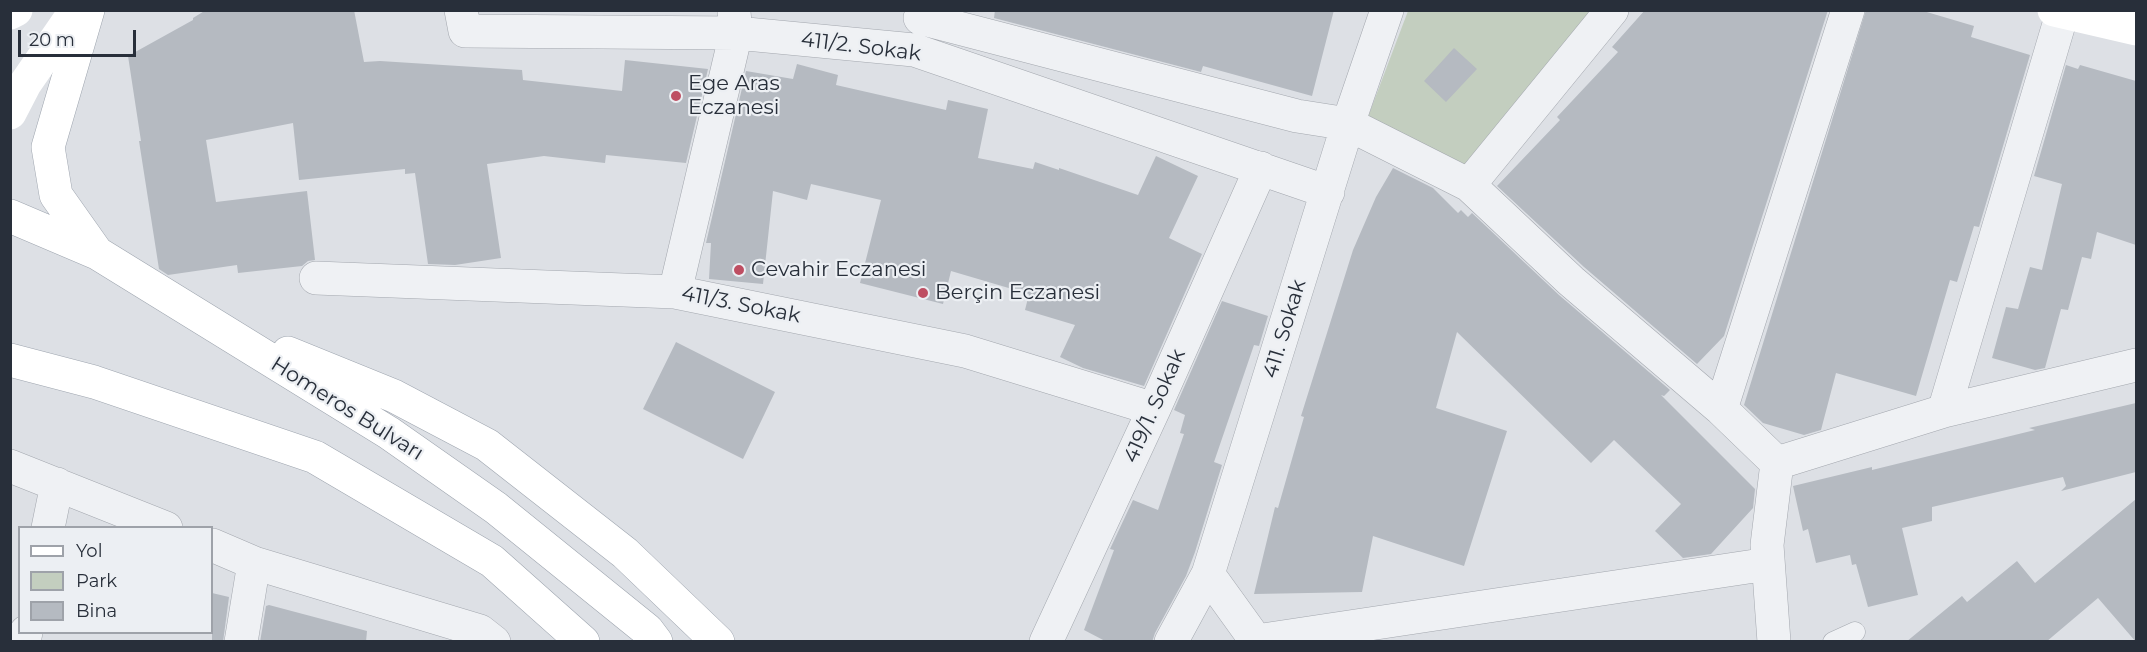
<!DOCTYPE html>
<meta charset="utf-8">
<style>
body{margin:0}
#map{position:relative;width:2147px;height:652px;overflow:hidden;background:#dde0e5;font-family:Montserrat,sans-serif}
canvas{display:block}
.frame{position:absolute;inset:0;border:12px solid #282f3a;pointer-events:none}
.legend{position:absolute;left:18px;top:526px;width:195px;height:108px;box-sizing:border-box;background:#eceff3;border:2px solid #9ea2a9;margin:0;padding:8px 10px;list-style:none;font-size:18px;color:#282f3a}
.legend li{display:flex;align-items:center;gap:12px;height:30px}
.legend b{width:30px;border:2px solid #9ea2a9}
.scale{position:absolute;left:18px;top:30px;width:118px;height:27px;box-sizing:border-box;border:3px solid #282f3a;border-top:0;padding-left:8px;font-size:18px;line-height:21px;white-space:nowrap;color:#282f3a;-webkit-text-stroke:4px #eceff3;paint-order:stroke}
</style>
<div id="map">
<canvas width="2147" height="652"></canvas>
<div class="frame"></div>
<ul class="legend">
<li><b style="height:8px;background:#fff"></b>Yol</li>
<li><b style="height:16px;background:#c3cebf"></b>Park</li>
<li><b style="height:16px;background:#b5bac1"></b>Bina</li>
</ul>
<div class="scale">20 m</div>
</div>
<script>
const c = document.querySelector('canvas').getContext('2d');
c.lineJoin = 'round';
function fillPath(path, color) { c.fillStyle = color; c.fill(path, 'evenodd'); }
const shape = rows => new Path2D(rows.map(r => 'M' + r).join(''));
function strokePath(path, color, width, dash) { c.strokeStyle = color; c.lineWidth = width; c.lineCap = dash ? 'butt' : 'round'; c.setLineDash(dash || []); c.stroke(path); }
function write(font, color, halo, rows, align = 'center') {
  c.font = font + ' Montserrat,sans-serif'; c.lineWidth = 4.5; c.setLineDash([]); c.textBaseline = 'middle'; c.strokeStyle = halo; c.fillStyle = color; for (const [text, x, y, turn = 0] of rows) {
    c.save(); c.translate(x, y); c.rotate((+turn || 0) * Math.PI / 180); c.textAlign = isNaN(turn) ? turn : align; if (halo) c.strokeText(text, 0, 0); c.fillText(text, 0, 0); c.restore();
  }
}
fillPath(shape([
 [1408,11,1593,11,1462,177,1366,122]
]), '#c3cebf');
fillPath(shape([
 [206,10,354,10,364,62,380,61,522,70,523,80,622,91,625,60,708,69,686,163,606,155,605,163,544,156,487,164,501,258,455,265,428,264,415,173,405,174,405,169,299,180,293,123,206,140,216,202,307,191,315,260,308,261,302,266,238,273,237,265,168,275,159,269,139,141,141,141,128,56,193,20,193,18],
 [995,10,1334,10,1312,96,1203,66,1201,72,994,18],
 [1645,10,1828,10,1724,336,1697,364,1584,267,1497,186,1560,120,1557,117,1618,52,1612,47],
 [1866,10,1920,10,1974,26,1971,37,2030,55,1979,227,1974,226,1957,282,1950,280,1916,396,1836,373,1821,430,1804,435,1763,423,1744,405],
 [1454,48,1477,69,1446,102,1424,81],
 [797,64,838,75,836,85,946,110,948,100,988,109,978,158,1033,169,1035,162,1059,170,1059,168,1138,195,1156,156,1198,176,1169,238,1202,254,1144,386,1083,368,1060,357,1075,325,1025,310,1029,294,951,271,943,304,860,283,881,200,811,184,807,200,773,191,763,284,709,279,711,243,706,243,746,71,793,79],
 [2066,65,2078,69,2080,65,2136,81,2136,245,2097,232,2091,259,2082,257,2068,310,2061,309,2045,368,2035,370,1992,358,2006,307,2018,309,2030,267,2042,270,2062,184,2034,176],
 [1393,168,1433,188,1458,213,1461,210,1468,217,1472,213,1559,295,1670,390,1664,396,1661,395,1755,489,1753,508,1711,554,1683,558,1655,531,1681,504,1614,440,1591,463,1457,332,1436,408,1507,431,1464,566,1373,536,1362,592,1254,594,1275,507,1278,508,1304,417,1301,416,1353,250,1376,197],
 [1222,301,1268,316,1259,346,1254,345,1214,462,1222,465,1195,552,1186,576,1155,633,1152,642,1107,642,1084,630,1114,550,1110,549,1133,500,1158,510,1184,434,1180,433,1185,415,1174,410],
 [676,342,775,392,743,459,643,409],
 [2136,403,2136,472,2061,491,2066,486,2063,477,1932,507,1932,521,1902,528,1918,595,1868,607,1856,564,1852,565,1850,555,1816,563,1808,529,1803,531,1793,486,1872,467,1872,470,2035,430,2029,428],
 [2136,499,2136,642,2098,598,2046,642,1906,642,1962,596,1967,602,2017,561,2035,583],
 [212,593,229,597,223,642,212,642],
 [269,605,367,631,366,642,260,642,266,606]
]), '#b5bac1');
const service = shape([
 [1833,642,1855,632]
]);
const minor = shape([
 [461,10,465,31,736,33,914,50,1328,192],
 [920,18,1297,116,1348,124,1469,185,1612,10],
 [1469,185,1571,281,1721,409,1777,463],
 [316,278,675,292,965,351,1154,409],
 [675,292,736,33,734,12],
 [1721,409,1848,10],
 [1944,411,2062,14],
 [1777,463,1944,411,2136,365],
 [10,466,166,528],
 [48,528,57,484],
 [212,545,254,563,480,631,494,642],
 [1208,574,1257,642],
 [1256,641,1768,564],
 [24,642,26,632],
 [241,642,254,563],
 [1046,642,1154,409,1261,168],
 [1171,642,1208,574,1348,124,1387,10],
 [1774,642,1767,545,1777,463]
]);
const primary = shape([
 [88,10,48,147,56,195,97,253],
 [10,216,97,253,389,433,496,508,647,630,656,642],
 [288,353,394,396,487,445,625,553,718,642],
 [10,360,94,382,315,457,492,561,583,642]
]);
strokePath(service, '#a3a7ae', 21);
strokePath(minor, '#a3a7ae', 34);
strokePath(primary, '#9ea5af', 34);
strokePath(service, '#eff1f4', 20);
strokePath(minor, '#eff1f4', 33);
strokePath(shape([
 [2054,10,2136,29],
 [10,13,16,10],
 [10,113,25,84,76,10]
]), '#fff', 33);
strokePath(primary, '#fff', 33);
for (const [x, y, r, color] of [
 [676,96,6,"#be4e62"],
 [739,270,6,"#be4e62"],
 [923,293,6,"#be4e62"]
]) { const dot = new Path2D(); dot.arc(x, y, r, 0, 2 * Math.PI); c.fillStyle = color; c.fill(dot); strokePath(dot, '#eceff3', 2); }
write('21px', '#282f3a', '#eceff3', [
 ["411/2. Sokak",861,47,7],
 ["411/3. Sokak",741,305,11],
 ["411. Sokak",1285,329,-73],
 ["419/1. Sokak",1155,406,-66],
 ["Homeros Bulvarı",347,409,32]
]);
write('21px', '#282f3a', '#eceff3', [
 ["Ege Aras",688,84],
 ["Eczanesi",688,108],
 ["Cevahir Eczanesi",751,270],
 ["Berçin Eczanesi",935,293]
], 'left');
</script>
